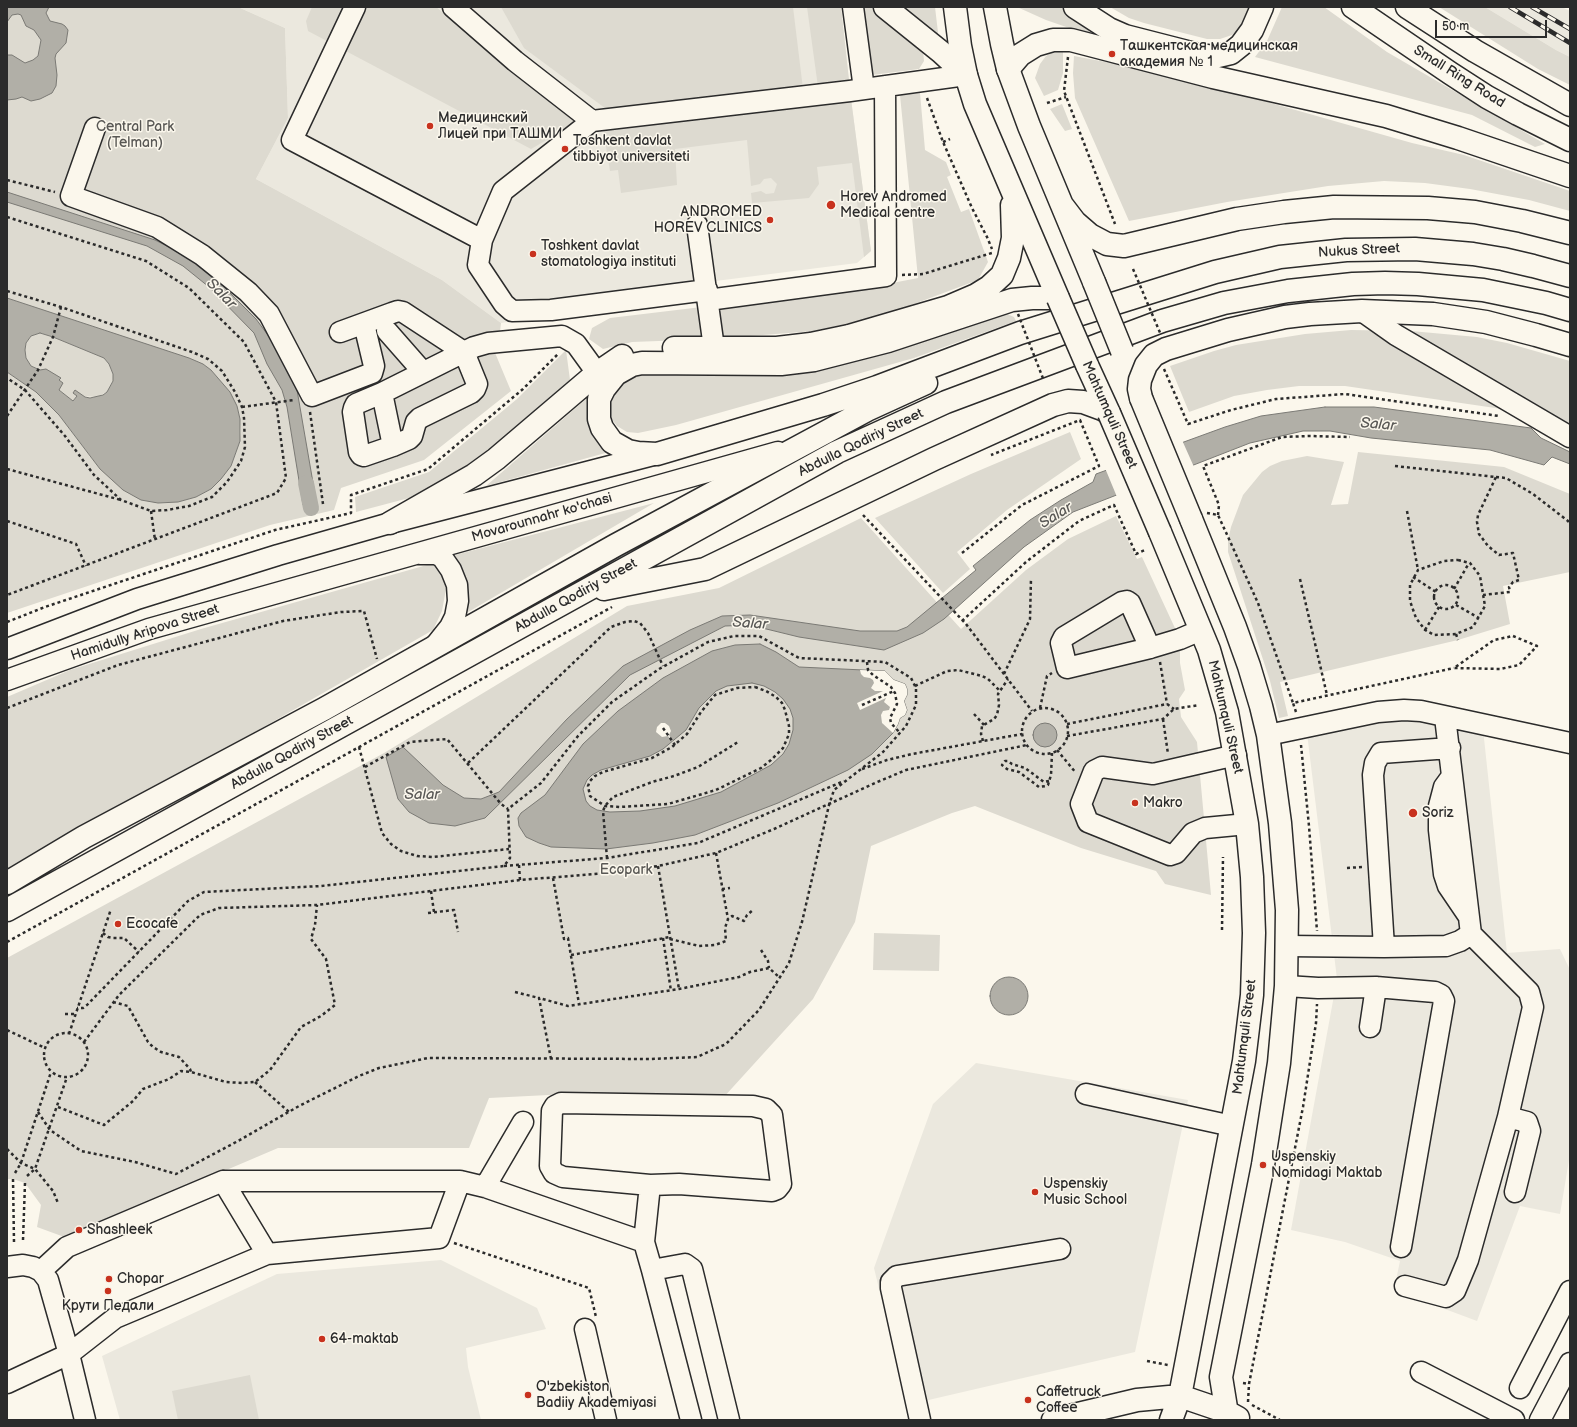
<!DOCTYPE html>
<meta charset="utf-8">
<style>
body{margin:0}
#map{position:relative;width:1577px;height:1427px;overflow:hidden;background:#fbf7ec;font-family:"Balsamiq Sans",sans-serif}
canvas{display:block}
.frame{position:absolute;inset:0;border:8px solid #2b2b2b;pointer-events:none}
.scale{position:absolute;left:1435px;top:20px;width:112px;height:18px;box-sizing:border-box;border:2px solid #2b2b2b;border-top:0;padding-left:5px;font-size:12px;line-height:14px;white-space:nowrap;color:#2b2b2b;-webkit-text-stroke:3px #fbf7ec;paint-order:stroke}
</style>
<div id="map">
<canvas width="1577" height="1427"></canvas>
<div class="frame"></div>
<div class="scale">50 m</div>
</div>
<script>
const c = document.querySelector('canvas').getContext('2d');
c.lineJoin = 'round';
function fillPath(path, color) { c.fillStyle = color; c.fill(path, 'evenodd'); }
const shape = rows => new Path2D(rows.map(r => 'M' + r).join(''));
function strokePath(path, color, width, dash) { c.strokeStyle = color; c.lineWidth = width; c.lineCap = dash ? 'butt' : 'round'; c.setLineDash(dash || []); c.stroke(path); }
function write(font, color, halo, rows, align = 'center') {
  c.font = font + ' "Balsamiq Sans",sans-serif'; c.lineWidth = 3; c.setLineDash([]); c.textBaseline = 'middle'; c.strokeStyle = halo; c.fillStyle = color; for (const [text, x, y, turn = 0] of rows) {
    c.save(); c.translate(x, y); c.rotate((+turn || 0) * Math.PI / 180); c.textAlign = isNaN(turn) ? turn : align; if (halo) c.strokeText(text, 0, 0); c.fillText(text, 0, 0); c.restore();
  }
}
fillPath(shape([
 [238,7,841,7,850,91,871,251,857,263,692,284,688,295,501,323,442,280,256,179,288,118,285,28],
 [1485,7,1562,7,1570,11,1570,57,1556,50],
 [1405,716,1483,729,1507,953,1560,949,1570,970,1570,1154,1560,1214,1520,1206,1477,1321,1394,1290,1400,1261,1345,1242,1291,1230,1337,979,1307,733],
 [976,1063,1188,1100,1135,1352,907,1405,874,1268,933,1104],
 [441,1260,537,1308,546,1329,466,1348,468,1367,481,1420,120,1420,102,1356,277,1274]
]), '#ebe8de');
fillPath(shape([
 [7,7,238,7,285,28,288,118,256,179,442,280,501,323,499,341,493,348,511,391,424,460,341,488,334,510,270,525,7,613,7,372,36,392,59,415,100,469,158,503,178,502,196,497,211,489,231,466,240,441,241,431,240,419,237,406,211,370,203,364,7,298],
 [312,7,436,7,576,123,531,149,308,31,306,21],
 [501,7,793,7,803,89,613,114,524,48],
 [807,7,841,7,849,80,818,87],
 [863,7,877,7,922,40,924,61,919,69,872,75],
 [897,7,935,7,939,41],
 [1017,7,1061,7,1101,39,1046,20],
 [1110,7,1254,7,1241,28,1232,35,1220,39,1207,39,1144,23,1129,18],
 [1282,7,1324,7,1387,52,1545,144,1535,147,1472,115,1255,57,1267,41],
 [1439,7,1485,7,1556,50,1570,57,1570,85,1538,69],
 [1063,49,1063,73,1058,90,1044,96,1035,78,1040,64,1046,56,1051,53],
 [1074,56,1111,63,1119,60,1412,143,1464,155,1570,191,1570,211,1529,200,1470,189,1425,183,1384,181,1328,186,1227,202,1129,221,1075,98,1073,73],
 [920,93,925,150,946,162,951,175,947,177,961,212,969,209,988,262,978,280,882,316,814,331,712,339,632,342,603,349,589,339,592,328,610,318,877,286,918,278,900,95],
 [851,99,871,251,864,257,852,163,817,167,819,184,809,198,752,203,751,193,761,191,766,194,774,193,777,184,771,178,764,179,760,184,751,186,747,140,675,149,677,185,621,193,618,170,610,171,603,128],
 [1062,104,1072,129,1065,131,1050,109],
 [1007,314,1014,317,1016,321,914,358,676,425,638,433,627,432,617,426,610,417,608,412,611,394,623,383,638,374,839,363,916,343],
 [1351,330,1411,331,1477,337,1507,343,1570,361,1570,430,1540,419,1502,409,1345,386,1299,386,1267,390,1234,396,1189,412,1170,366,1214,351,1236,345,1305,334],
 [40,333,53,337,104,358,109,364,113,374,113,381,107,392,97,397,77,396,73,401,59,390,59,380,61,378,31,366,26,358,25,350,26,343,31,336],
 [566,350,570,380,469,467,438,486,409,498,356,512,355,497,429,472,517,399],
 [593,393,589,400,588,413,609,452,486,486],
 [1070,432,1081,459,1007,510,957,552,970,569,943,593,875,518,971,474],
 [1358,452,1504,467,1570,494,1570,543,1569,549,1570,572,1503,586,1510,624,1458,640,1280,682,1288,716,1279,718,1270,681,1228,552,1228,540,1231,527,1243,495,1262,472,1270,466,1282,461,1307,456,1344,462,1331,505,1348,504],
 [654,503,458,618,460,566,455,555],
 [1116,516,1137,559,1142,557,1180,639,1180,663,1185,690,1179,699,1181,717,1197,742,1211,895,1165,884,1156,871,1081,848,975,806,952,813,871,846,855,922,813,999,723,1098,568,1094,489,1098,469,1148,278,1148,67,1238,37,1227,41,1205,25,1183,13,1179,7,1179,7,958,384,753,627,606,719,588,861,518,961,629,1026,570,1068,539],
 [434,563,438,565,445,581,446,589,442,611,433,630,7,874,7,697,70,670,201,629],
 [874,933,940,935,939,971,873,970],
 [250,1375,259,1420,178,1420,172,1391]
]), '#dddad0');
const water = shape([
 [7,7,49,7,46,13,50,21,62,24,65,26,68,30,66,43,56,54,55,58,57,75,56,86,52,93,40,99,31,101,22,97,16,99,7,100,7,55,12,55,25,63,33,60,38,56,41,40,34,30,26,26,21,15,18,14,12,15,7,22,7,7],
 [7,192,155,240,189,257,215,278,256,319,270,338,297,390,316,500,303,505,287,407,282,390,267,364,254,333,209,287,183,266,147,246,7,202,7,192],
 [7,298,189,358,203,364,211,370,230,392,237,406,240,419,240,441,231,466,221,479,211,489,196,497,178,502,158,503,141,500,123,490,100,469,59,415,36,392,7,372,7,298],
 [40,333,53,337,104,358,109,364,113,374,113,381,107,392,103,395,90,398,85,397,75,390,73,393,77,396,73,401,59,390,63,383,59,380,61,378,46,369,40,370,31,366,26,358,25,350,26,343,31,336,40,333],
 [1325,407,1374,407,1531,428,1541,438,1570,452,1570,464,1552,457,1544,465,1490,450,1371,438,1330,431,1303,431,1250,443,1073,512,1024,547,944,619,923,633,884,650,799,637,750,625,725,626,630,675,485,818,455,826,429,823,409,812,398,799,386,757,403,747,443,785,464,798,481,799,499,792,567,719,623,666,690,630,722,616,750,615,860,631,897,631,907,627,976,570,973,566,1030,520,1061,500,1093,482,1096,474,1225,427,1261,416,1325,407],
 [760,644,776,652,799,667,885,671,894,680,905,684,907,689,907,695,904,701,907,710,905,715,900,718,898,724,893,733,872,754,848,770,778,803,695,835,653,843,606,849,551,847,539,843,526,837,519,826,518,818,521,813,545,795,583,744,618,711,663,678,712,651,735,645,760,644],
 [752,683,764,686,775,692,783,699,790,709,793,718,793,730,789,744,783,754,771,765,721,792,675,806,640,811,610,812,597,810,590,806,586,801,583,789,587,780,592,775,601,770,650,756,663,749,686,730,699,708,716,691,727,686,752,683],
 '1033 735a12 12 0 1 1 24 0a12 12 0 1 1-24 0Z',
 '990 996a19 19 0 1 1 38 0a19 19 0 1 1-38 0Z'
]);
fillPath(water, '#b1afa7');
strokePath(water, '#7b7a75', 1);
fillPath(shape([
 [1182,440,1194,467,1117,497,1105,468],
 [860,670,885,671,894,680,905,684,907,689,907,695,904,701,907,710,905,715,900,718,898,724,893,733,882,723,881,715,883,711,889,710,890,707,884,702,886,698,860,710,857,703,883,691,875,691,871,688,874,683,873,680,870,678,864,677,861,674],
 [661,723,665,723,669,726,671,731,669,735,673,742,668,736,662,737,656,732,657,727]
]), '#fbf7ec');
strokePath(shape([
 [306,483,311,508]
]), '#b1afa7', 16);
const minor = shape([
 [355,7,292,140,482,240],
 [453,7,515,61,592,121],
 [853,7,864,89],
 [95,128,71,196,157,227,202,255,248,292,269,314,312,396,372,373,374,366,364,324],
 [697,225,714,348],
 [707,290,551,310,512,311,504,304,478,265,482,240,503,191,592,121,850,91,966,75],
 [708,300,886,276,885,86],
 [1362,311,1396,335,1570,437],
 [387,331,423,372],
 [340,332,392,313,398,311,403,312,464,352,477,384,475,389,471,393,420,418,416,422,412,436,409,439,393,446,364,456,361,455,359,452,353,412,354,408,356,404,382,393],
 [393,446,382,393,474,347,488,343,562,336,576,344,597,373],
 [420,554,436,554,442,557,451,570,457,585,458,601,455,617,450,627,434,647],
 [1150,648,1130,603,1127,601,1122,602,1064,637,1061,643,1067,668,1150,648,1180,639,1201,630],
 [7,649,137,599,278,555,390,523,653,455],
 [7,680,149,629,778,452],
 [1268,735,1378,712,1404,710,1421,711,1570,743],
 [1236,755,1153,774,1102,767,1094,771,1081,804,1088,822,1170,855,1176,853,1193,833,1205,828,1247,824],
 [1452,776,1444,787,1439,806,1439,830,1444,874,1448,886,1467,914],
 [1287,946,1384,947,1373,775,1375,763,1381,753,1450,748],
 [1384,947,1446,946,1460,941,1471,934,1445,717],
 [1286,986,1318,988,1376,987,1435,992,1441,995,1444,1001,1401,1247],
 [1370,1027,1376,987],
 [1086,1094,1232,1126],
 [1508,1117,1527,1122,1530,1131,1515,1192],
 [223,1181,267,1254],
 [650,1185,679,1184,772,1191,777,1189,781,1184,772,1115,766,1109,753,1106,561,1103,555,1106,552,1111,550,1166,554,1173,563,1177,650,1185,644,1242,652,1270,691,1420],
 [485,1187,523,1122],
 [7,1267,23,1265,33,1267,41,1271,48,1280,69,1354,85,1420],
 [652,1270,685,1264,692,1269,729,1420],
 [41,1271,67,1247,223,1181,460,1181,485,1187,644,1242],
 [1405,1286,1446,1297,1455,1291,1468,1260,1508,1117,1533,1007,1529,992,1471,934],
 [585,1329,606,1420],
 [1421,1372,1514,1420],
 [7,1383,69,1354,115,1318,267,1254,439,1238,460,1181],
 [1520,1388,1570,1291],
 [920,1420,891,1288,891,1282,897,1276,1060,1249],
 [1540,1420,1570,1363]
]);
const major = shape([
 [955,7,960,46,966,75,975,104,1058,298,1032,298,1012,300,888,341,814,360,781,364,642,363,632,365,616,374,604,389,599,399,599,419,602,428,612,442,628,451,638,453,657,454,823,405,877,387,1020,333,1215,272,1280,257,1346,250,1415,249,1473,254,1503,259,1533,266,1570,276],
 [995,7,1002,44,1008,69,1029,126,1094,282],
 [1075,7,1109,29,1125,36,1199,55,1214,57,1231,53,1241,45,1252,30,1262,7],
 [1062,205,1075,222,1090,235,1107,244,1124,246,1237,219,1284,212,1334,207,1428,208,1475,212,1522,221,1570,233],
 [674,348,777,348,811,344,849,336,948,307,976,295,989,287,1002,275,1009,258,1013,238,1012,205],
 [1087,365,1109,413],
 [1141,398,1139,389,1140,380,1146,365,1154,355,1166,349,1228,330,1285,317,1310,314,1362,311,1433,314,1486,322,1536,335,1570,345],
 [1191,519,1235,627,1249,666,1261,706,1268,735,1280,823,1287,910,1286,986,1279,1063,1263,1165,1221,1377,1228,1420],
 [390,523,474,475,496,459,597,373,622,356],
 [1160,532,1209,650,1227,712,1247,824,1252,877,1254,933,1252,995,1244,1061,1180,1396,1171,1420],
 [604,589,705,569,934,459,1053,405,1068,401,1083,402,1102,409,1109,413],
 [7,883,84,837,324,709,616,545,867,410,926,383],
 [7,910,837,452,946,402,1162,321,1224,303,1288,291,1353,284,1385,283,1418,284,1483,290,1546,303,1570,310],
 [1053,1420,1137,1400,1180,1396,1227,1412,1238,1418]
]);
const highway = shape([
 [885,7,941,52,966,75],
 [1353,7,1450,73,1487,97,1518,114,1570,140],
 [1407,7,1475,51,1570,105],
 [1008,69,1020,55,1036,45,1053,40,1071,40,1213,77,1386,116,1458,138,1570,176]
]);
strokePath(minor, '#2b2b2b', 23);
strokePath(major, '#2b2b2b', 25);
strokePath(highway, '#2b2b2b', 25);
strokePath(shape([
 [1068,57,1064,91,1115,224],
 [927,98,943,142,972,208,987,237,992,249],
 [1047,103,1066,97],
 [943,142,950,139],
 [7,180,55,192],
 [7,217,146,261,189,288,244,342,276,402,286,478,277,493,7,595],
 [902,275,923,274,992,253],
 [7,291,61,307,192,352,208,359,222,371,235,392,242,407,244,418,245,447,241,461,227,482,212,497,189,506,167,510,151,511,121,500,94,475,65,436,25,390,7,378],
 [1164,369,1188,424,1231,410,1276,399,1345,394,1499,416],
 [242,407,294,400],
 [310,412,323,504],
 [7,416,38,370,53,337,61,307],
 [1395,466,1496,477,1478,515,1477,522,1479,534,1488,546,1499,555,1513,553,1519,580,1513,582,1509,587,1510,592,1483,595],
 [7,469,121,500],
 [1496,477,1506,478,1533,494,1568,521,1570,525],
 [151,511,155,540],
 [1407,511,1418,570],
 [1207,513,1218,515,1229,539,1258,603,1293,703],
 [863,515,966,624,1032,711],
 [1218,515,1219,505,1203,466,1282,437,1309,436,1350,437],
 [7,521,76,544,86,566],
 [962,553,1022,505,1099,466,1080,420,991,455],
 [1458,560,1470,563,1480,576,1485,606,1473,627,1456,634,1434,635,1425,630,1416,618,1410,601,1410,585,1418,570,1444,561,1458,560],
 [1413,577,1436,592],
 [1300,579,1327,695],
 '1434 597a12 12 0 1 1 24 0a12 12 0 1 1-24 0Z',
 [1454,589,1469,563],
 [1456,605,1479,618],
 [962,621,1026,562,1079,521,1114,505,1136,554,1145,550],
 [7,622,45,607,275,530,351,513,351,495,428,469,523,389,559,353],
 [1425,630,1439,607],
 [1456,634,1458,640],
 [1513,636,1537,646,1519,665,1500,669,1454,668,1494,640,1513,636],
 [867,662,868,670,873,675,891,687,895,693,897,704,890,718,891,723,900,733],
 [1160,662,1167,704],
 [1004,674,1030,619,1031,578],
 [915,686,947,671,958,670,982,676,988,679,1000,691],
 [755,687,766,691,776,697,782,703,785,710,789,726,789,734,783,748,771,760,761,768,716,790,668,804,620,807,605,806,590,796,588,786,590,781,595,776,603,772,652,758,672,747,687,734,701,712,715,695,737,688,755,687],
 [862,705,894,691],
 '1022 731a23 23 0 1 1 46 0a23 23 0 1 1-46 0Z',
 [7,708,118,665,283,621,341,612,364,611,377,659],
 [1040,708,1047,676,1052,673],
 [1296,712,1293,703,1454,668],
 [974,714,984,725],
 [1163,719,1168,754],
 [1067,724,1167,704,1174,709],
 [663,728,675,745],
 [1067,736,1163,719,1174,709,1199,705],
 [983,741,981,734,982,726,994,719,997,715,999,705,998,694,1008,679],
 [1301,745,1309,826,1317,931],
 [359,747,382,833,391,844,401,851,417,856,433,857,509,849],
 [1057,750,1076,773],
 [468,763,611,627,625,622,634,621,640,623,648,633,663,666],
 [365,767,410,742,447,739,501,804,508,809],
 [862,769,887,760,912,754,1022,734],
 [1049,781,1044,782,1025,768,1012,764,1008,761,1005,761,1002,765,1007,769,1019,772,1039,787,1046,786,1048,785,1051,775,1052,753],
 [716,853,728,919],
 [607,858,603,811,605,806,613,797,652,782,674,776,698,767,738,742],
 [519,865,520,880],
 [504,866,607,858,698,843,844,781],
 [658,866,679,989],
 [1347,868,1362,867],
 [553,878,564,939,568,938,579,1004],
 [722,889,730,888],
 [431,891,434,912],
 [428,913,454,910,458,932],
 [1222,930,1223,857],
 [103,933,108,937,113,938,124,938,139,952],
 [663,938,671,991],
 [670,939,699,946,715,945,726,941,725,928,728,919,732,916,744,921,747,915,753,910],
 [7,942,612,607],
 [761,950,768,961,769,968],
 [571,955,670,937],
 [515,992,539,998],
 [113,1002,128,1006,148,1042,153,1047,161,1052,179,1057,190,1069,191,1072],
 [65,1014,75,1014],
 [7,1030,45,1048],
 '44 1055a22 22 0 1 1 44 0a22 22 0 1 1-44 0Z',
 [69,1034,111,909],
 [84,1042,119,995,200,915,219,908,317,905,520,880,608,873,658,866,716,853,774,829,875,783,906,770,1027,745],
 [551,1059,539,998,568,1006,679,989,739,977,750,972,769,968,780,978],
 [255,1082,289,1112],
 [58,1107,104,1125,133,1101,143,1089,169,1079,181,1071,191,1072,226,1082,242,1083,255,1082,270,1070,301,1027,321,1016,335,1005,326,959,311,939,315,925,317,905],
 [38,1112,50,1130,81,1151,135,1162,176,1174,238,1141,299,1106,359,1076,379,1068,428,1058,650,1059,697,1057,726,1044,759,1010,789,963,802,922,829,805,834,790,883,752,906,726,916,705,916,688,911,678,885,662,799,658,759,636,734,636,708,642,659,669,612,702,578,736,541,783,508,809,510,858,504,866,321,886,204,892,188,901,87,1005,83,1008,77,1008],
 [7,1149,21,1163,35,1169,53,1191,58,1203],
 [15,1173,21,1163,51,1072],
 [27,1176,35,1169,67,1077],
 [13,1179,14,1242],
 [23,1240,25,1183],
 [454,1243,589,1288,596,1317],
 [1147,1361,1168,1365],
 [1243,1383,1249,1384],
 [1248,1402,1249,1384,1303,1107,1316,1023,1317,1004],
 [1252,1405,1280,1420]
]), '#2b2b2b', 2.5, [3, 3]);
strokePath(minor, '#fbf7ec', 20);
strokePath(major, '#fbf7ec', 22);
strokePath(highway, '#fbf7ec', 22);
const rail = shape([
 [1510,7,1570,43],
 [1532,7,1570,29]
]);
strokePath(rail, '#2b2b2b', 4.5);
strokePath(rail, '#fbf7ec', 3, [9]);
const majorBridge = shape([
 [1094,282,1122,351],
 [1058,298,1087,365],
 [1141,398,1191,519],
 [1109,413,1160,532]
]);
strokePath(majorBridge, '#2b2b2b', 25, []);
strokePath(shape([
 [1133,269,1161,335],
 [1018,314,1044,381]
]), '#2b2b2b', 2.5, [3, 3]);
strokePath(majorBridge, '#fbf7ec', 22);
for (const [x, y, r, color] of [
 [1112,54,4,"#c8321e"],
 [430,126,4,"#c8321e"],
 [565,149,4,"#c8321e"],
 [831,205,5,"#c8321e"],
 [770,220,4,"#c8321e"],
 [533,254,4,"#c8321e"],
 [1135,803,4,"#c8321e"],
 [1413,813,5,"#c8321e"],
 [118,924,4,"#c8321e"],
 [1263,1165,4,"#c8321e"],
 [1035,1192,4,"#c8321e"],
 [79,1230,4,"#c8321e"],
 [109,1279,4,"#c8321e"],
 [108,1291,4,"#c8321e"],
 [322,1339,4,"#c8321e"],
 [528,1395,4,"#c8321e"],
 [1028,1400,4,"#c8321e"]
]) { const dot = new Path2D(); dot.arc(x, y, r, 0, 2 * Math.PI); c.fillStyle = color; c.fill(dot); strokePath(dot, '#fbf7ec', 1.5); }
write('14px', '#2b2b2b', '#fbf7ec', [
 ["Ташкентская медицинская",1120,46],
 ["академия № 1",1120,62],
 ["Медицинский",438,118],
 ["Лицей при ТАШМИ",438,134],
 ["Toshkent davlat",573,141],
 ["tibbiyot universiteti",573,157],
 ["Horev Andromed",840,197],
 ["Medical centre",840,213],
 ["ANDROMED",762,212,"right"],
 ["HOREV CLINICS",762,228,"right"],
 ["Toshkent davlat",541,246],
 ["stomatologiya instituti",541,262],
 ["Makro",1143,803],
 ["Soriz",1422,813],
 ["Ecocafe",126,924],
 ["Uspenskiy",1271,1157],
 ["Nomidagi Maktab",1271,1173],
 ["Uspenskiy",1043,1184],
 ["Music School",1043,1200],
 ["Shashleek",87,1230],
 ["Chopar",117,1279],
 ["Крути Педали",108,1306,"center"],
 ["64-maktab",330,1339],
 ["O'zbekiston",536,1387],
 ["Badiiy Akademiyasi",536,1403],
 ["Caffetruck",1036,1392],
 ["Coffee",1036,1408]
], 'left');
write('14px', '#2b2b2b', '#fbf7ec', [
 ["Small Ring Road",1459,77,32],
 ["Nukus Street",1359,251,-3],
 ["Mahtumquli Street",1109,415,66],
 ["Abdulla Qodiriy Street",861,443,-26],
 ["Movarounnahr ko'chasi",542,518,-16],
 ["Abdulla Qodiriy Street",576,596,-29],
 ["Hamidully Aripova Street",145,633,-18],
 ["Mahtumquli Street",1225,717,77],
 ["Abdulla Qodiriy Street",292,753,-29],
 ["Mahtumquli Street",1245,1037,-83]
]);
write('14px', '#585754', '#fbf7ec', [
 ["Central Park",135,127],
 ["(Telman)",135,143],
 ["Ecopark",626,870]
]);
write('italic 15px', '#5a5956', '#fbf7ec', [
 ["Salar",221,294,45],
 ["Salar",1378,425,5],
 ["Salar",1056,516,-32],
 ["Salar",750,624,4],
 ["Salar",422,795]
]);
</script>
